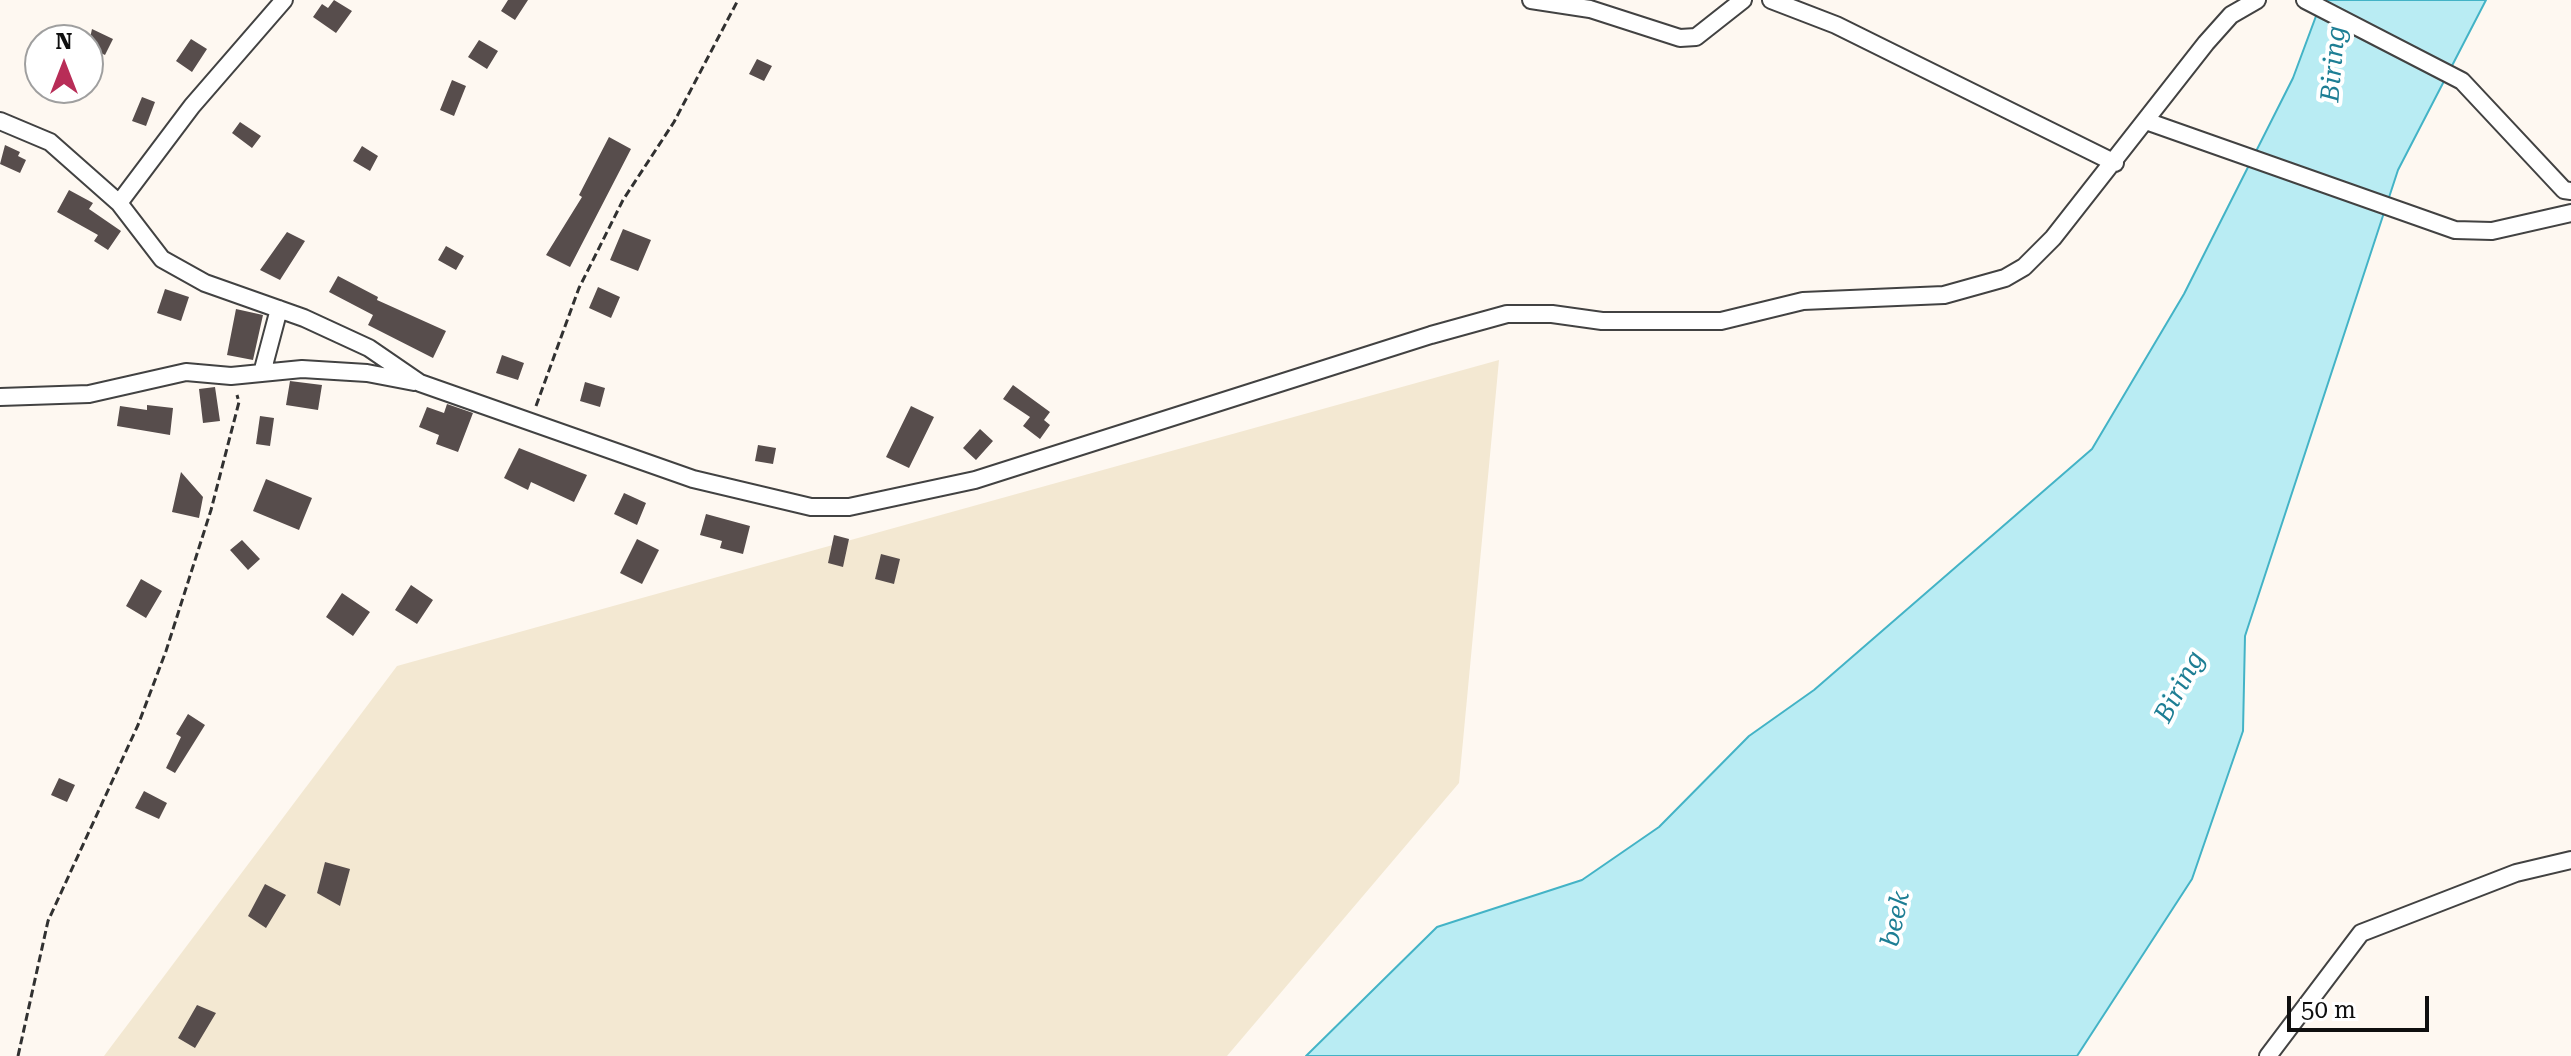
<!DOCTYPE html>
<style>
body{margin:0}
#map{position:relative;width:2571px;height:1056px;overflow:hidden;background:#fef8f1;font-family:"Roboto Serif",serif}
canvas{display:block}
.north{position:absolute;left:24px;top:24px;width:80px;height:80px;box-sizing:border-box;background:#fff;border:2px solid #9f9f9f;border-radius:50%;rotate:0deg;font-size:22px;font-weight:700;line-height:32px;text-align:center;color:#0f0f0f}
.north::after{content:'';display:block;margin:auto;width:28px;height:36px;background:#b82d57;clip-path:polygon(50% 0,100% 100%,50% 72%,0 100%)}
.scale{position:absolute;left:2287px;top:996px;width:142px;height:36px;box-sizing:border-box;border:4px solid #0f0f0f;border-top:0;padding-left:10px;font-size:24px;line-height:28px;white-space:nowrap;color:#0f0f0f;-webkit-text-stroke:6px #fff;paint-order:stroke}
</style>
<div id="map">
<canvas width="2571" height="1056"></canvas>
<div class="north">N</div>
<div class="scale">50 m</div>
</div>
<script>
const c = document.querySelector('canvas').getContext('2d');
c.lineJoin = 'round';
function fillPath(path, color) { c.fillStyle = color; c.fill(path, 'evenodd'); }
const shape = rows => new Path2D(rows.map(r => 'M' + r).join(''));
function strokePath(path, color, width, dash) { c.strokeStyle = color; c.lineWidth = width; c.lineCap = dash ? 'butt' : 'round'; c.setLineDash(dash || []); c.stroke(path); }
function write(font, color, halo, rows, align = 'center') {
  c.font = font + ' "Roboto Serif",serif'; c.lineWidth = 8; c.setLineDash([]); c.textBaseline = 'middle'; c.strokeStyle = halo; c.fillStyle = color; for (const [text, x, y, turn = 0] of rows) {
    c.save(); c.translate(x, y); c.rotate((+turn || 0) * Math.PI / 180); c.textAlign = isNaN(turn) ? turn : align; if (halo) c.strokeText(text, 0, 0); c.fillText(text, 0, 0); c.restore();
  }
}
fillPath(shape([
 [1499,360,1459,783,1227,1056,104,1056,397,666]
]), '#f3e8d2');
const water = shape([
 [2322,0,2486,0,2398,170,2245,636,2243,731,2192,879,2077,1056,1306,1056,1437,927,1582,880,1659,827,1749,736,1814,690,2092,449,2184,294,2293,78,2322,0]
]);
fillPath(water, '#b9ecf3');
strokePath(water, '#43b3c6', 2);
fillPath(shape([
 [334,0,352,11,336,33,313,17,322,4,328,8],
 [508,0,528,0,515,20,501,11],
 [92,29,113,39,105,55,88,47],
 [191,39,207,49,192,72,176,61],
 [479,40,498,51,487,69,468,57],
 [757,59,772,66,764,81,749,74],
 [452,80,466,86,454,116,440,110],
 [142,97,155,102,146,126,132,121],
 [240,122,261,136,252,148,232,133],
 [609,137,631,149,570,267,546,255,582,197,579,195],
 [5,145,20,152,18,156,26,160,20,173,0,164],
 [362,146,378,156,370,171,353,161],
 [69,190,93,203,89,209,121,231,108,250,94,241,98,235,57,212],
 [623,229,651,240,638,271,610,260],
 [287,232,305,241,280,280,260,270],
 [446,246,464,256,456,270,438,260],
 [338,276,378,297,377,300,446,331,433,358,368,325,373,315,329,292],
 [598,287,620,297,611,318,589,308],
 [165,289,189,297,181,321,157,313],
 [236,309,263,315,253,360,227,355],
 [502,355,524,363,518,380,496,373],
 [290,381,322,385,318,410,286,405],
 [585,382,605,388,600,407,580,401],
 [1013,385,1050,412,1044,420,1050,425,1040,439,1023,426,1030,417,1003,399],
 [215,387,220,421,203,423,199,389],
 [447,404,473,413,458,452,436,444,439,435,419,427,427,407,444,413],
 [147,405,173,408,170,435,117,426,120,406,147,410],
 [911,406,934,417,909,468,886,457],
 [260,416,274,418,270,446,256,444],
 [980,429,993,441,976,460,963,448],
 [758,445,776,448,773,464,755,461],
 [519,448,587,475,574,502,531,482,528,490,504,478],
 [181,472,203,497,199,518,172,512],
 [266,479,312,498,299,530,253,511],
 [624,493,646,503,637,525,614,514],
 [706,514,750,526,743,554,720,548,722,541,700,535],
 [834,535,849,539,843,567,828,563],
 [637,539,659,550,642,584,620,573],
 [242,540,260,559,248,570,230,550],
 [881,554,900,559,894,584,875,579],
 [141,579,162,591,146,618,126,606],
 [411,585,433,600,417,624,395,610],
 [342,593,370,612,353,636,326,617],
 [188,714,205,725,175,773,166,768,181,737,176,734],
 [59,778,75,785,67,802,51,795],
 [144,791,167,803,159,819,135,808],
 [325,862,350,869,340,906,317,893],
 [265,884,286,895,266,928,248,916],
 [197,1005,216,1013,195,1048,178,1038]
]), '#574d4c');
const street = shape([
 [284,0,192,106,119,203,162,259,205,283,304,318,369,348,420,383,693,479,811,507,849,507,975,480,1431,335,1507,314,1552,314,1602,321,1721,321,1803,301,1944,295,2005,278,2024,267,2053,238,2206,43,2231,15,2257,0],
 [1531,0,1590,9,1680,38,1696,37,1743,0],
 [1771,0,1836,25,2115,163],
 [2305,0,2462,81,2564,190,2571,191],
 [0,121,50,142,119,203],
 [2146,121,2455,230,2492,231,2571,213],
 [262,373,279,309],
 [0,397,89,394,186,372,231,376,302,369,367,373,414,382],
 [2268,1056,2361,933,2516,873,2571,860]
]);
strokePath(street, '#424242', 20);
strokePath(shape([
 [536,406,579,288,623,200,674,122,738,0],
 [18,1056,48,921,138,725,166,651,211,510,239,402,237,395]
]), '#313131', 3, [8, 4]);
strokePath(street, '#fff', 16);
write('italic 26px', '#1d7e94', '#fff', [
 ["Biring",2334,64,-85],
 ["Biring",2180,687,-62],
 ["beek",1896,919,-78]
]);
</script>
